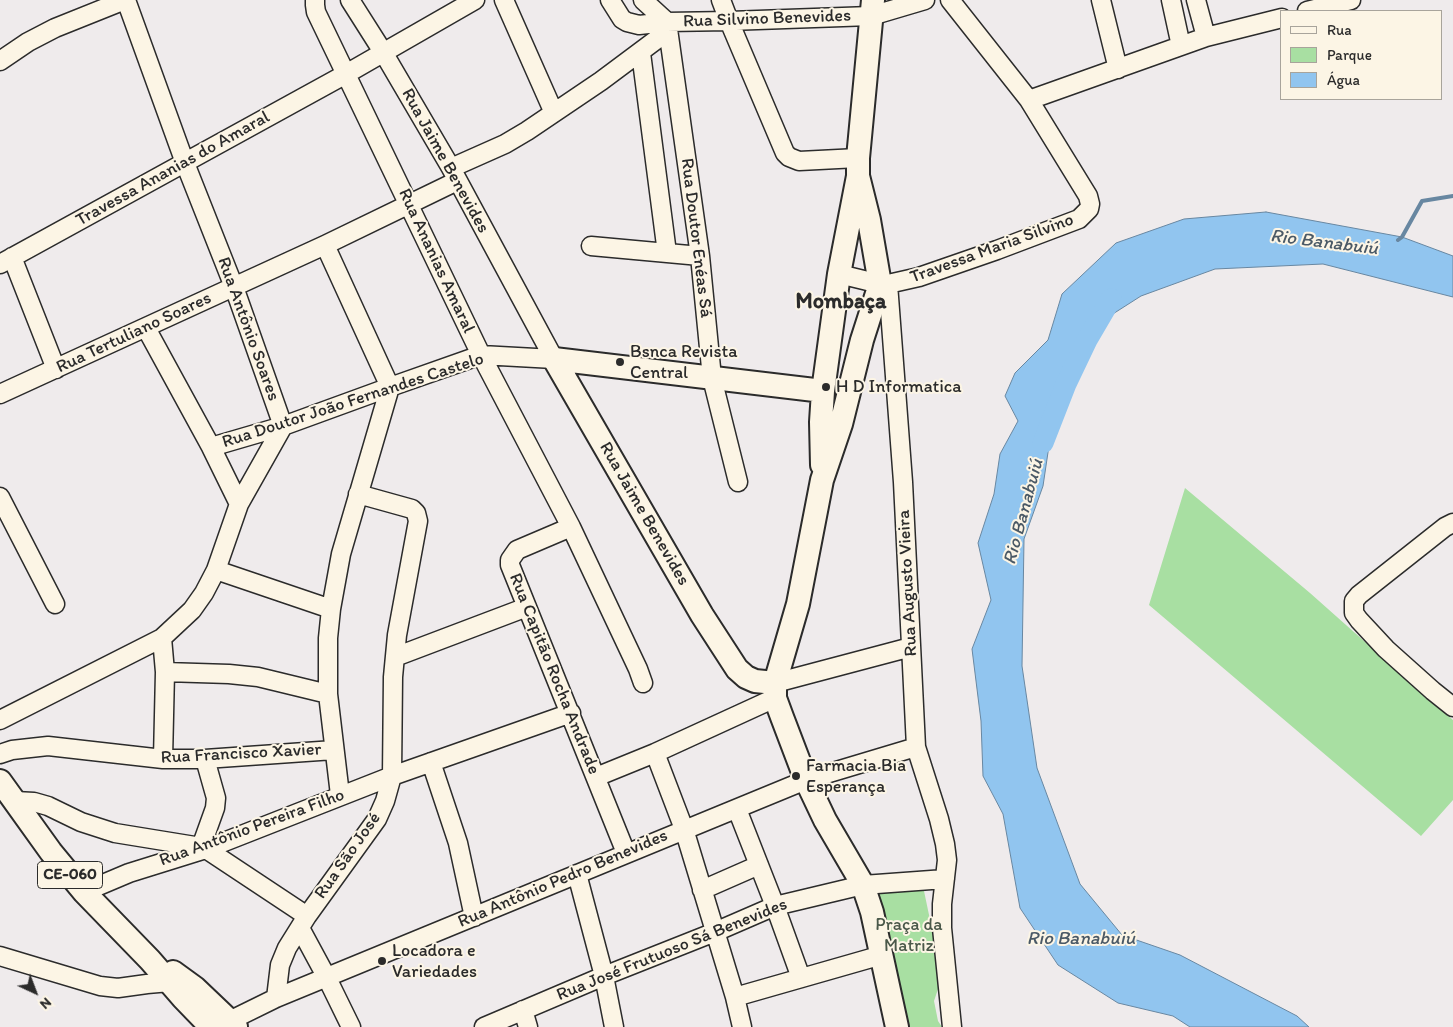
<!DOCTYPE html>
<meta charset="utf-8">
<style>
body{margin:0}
#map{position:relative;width:1453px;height:1027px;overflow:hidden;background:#efebec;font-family:Itim,sans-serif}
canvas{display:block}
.legend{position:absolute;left:1280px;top:10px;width:162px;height:90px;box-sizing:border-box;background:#fcf5e5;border:1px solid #a8a49b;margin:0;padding:6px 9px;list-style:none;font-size:15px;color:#2b2b2b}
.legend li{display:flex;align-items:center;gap:10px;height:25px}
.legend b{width:25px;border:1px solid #a8a49b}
.north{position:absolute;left:10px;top:967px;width:50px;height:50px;-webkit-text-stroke:4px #fcf5e5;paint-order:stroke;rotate:137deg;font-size:14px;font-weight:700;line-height:20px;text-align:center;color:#2b2b2b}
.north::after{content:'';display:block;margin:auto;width:18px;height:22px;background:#2b2b2b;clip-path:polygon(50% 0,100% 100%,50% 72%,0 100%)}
</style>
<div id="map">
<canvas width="1453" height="1027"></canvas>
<ul class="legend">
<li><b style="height:6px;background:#fcf5e5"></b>Rua</li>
<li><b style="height:14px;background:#a8dfa2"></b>Parque</li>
<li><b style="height:14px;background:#91c5ef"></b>Água</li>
</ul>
<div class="north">N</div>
</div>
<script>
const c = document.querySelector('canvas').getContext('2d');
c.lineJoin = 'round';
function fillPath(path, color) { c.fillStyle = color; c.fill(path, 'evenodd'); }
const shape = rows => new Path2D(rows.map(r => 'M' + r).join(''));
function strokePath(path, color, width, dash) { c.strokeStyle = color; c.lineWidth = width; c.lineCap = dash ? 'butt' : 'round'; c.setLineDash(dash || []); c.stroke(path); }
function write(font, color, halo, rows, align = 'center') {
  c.font = font + ' Itim,sans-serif'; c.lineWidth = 4; c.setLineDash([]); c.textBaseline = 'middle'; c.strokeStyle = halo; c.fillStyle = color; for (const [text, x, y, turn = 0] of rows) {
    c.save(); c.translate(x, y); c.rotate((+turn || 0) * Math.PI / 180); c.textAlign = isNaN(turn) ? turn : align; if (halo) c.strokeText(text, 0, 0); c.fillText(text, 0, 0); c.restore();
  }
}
fillPath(shape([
 [1185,488,1310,593,1453,720,1453,800,1421,836,1149,605],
 [917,885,922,887,924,891,942,977,934,1001,938,1021,942,1027,903,1027,876,894]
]), '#a8dfa2');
const water = shape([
 [1266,212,1402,237,1453,256,1453,297,1323,264,1215,269,1141,296,1083,333,1058,385,1043,486,1024,539,1022,666,1037,768,1080,884,1122,935,1180,955,1297,1016,1309,1027,1190,1027,1173,1016,1118,1003,1058,965,1020,908,1003,814,983,776,981,721,972,649,991,600,978,543,994,494,1000,454,1018,421,1005,396,1015,373,1048,340,1062,294,1116,243,1184,219,1266,212]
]);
fillPath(water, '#91c5ef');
strokePath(water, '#6887a1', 1);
strokePath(shape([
 [1398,240,1402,237,1422,201,1453,196]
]), '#6887a1', 4);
strokePath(shape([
 [1043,443,1066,384,1087,340,1111,299]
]), '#91c5ef', 21);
const minor = shape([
 [315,0,315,5,316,12,481,355,571,527,638,669,643,683],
 [350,0,383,52,451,168,554,359],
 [504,0,554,113],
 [610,0,622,19,627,22,639,25,667,22,729,21,871,16,925,0],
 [643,0,667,22],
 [721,0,729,21,785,153,789,157,799,161,858,158],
 [1101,0,1118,69],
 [1171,0,1181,46],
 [1196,0,1206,37],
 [1307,11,1351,0],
 [667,22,700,256,712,378,738,482],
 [641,53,667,253],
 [0,61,28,42,55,28,125,0],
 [1029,100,1206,37,1282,18],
 [451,168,505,144,527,131,601,81,668,31],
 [325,245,390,387,341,554,331,609,328,638,328,694,340,795],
 [591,246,700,256],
 [12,257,56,369],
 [0,264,346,74,475,0],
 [839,274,880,284,888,284,919,277,997,250,1079,219,1089,209,1090,204,1088,196,1029,100,950,0],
 [888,284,903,482,916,747,939,819,945,844,947,860,942,904,942,928,952,1027],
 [146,328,211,447,239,504],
 [0,394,325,245,457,181],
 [211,447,283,426,390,387,481,355,554,359],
 [0,497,55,604],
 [1453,523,1445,527,1359,595,1354,601,1354,613,1359,620,1386,649,1433,691,1453,707],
 [571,527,517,550,510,560,510,565,626,853],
 [216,570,331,609],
 [162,638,165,672,163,759],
 [395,657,527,607],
 [165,672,229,674,258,677,328,694],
 [775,683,911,647],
 [0,720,162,638,192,610,204,593,216,570,239,504,283,426,234,287,185,163,126,0],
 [655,753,684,829,735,997,742,1027],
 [0,754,12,750,48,746,163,759,205,759,334,750],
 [431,762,458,843,474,917],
 [596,777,655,753,775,698],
 [15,801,34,802,48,806,81,822,115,833,201,847,206,849,307,916],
 [737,809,775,906,801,978],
 [201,847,215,808,216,798,205,759],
 [577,874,604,976,614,1027],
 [702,890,759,865],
 [84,892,129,873,206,849,392,776,571,713],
 [300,928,327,978,351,1027],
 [0,956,100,986,118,988,147,984,170,982],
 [735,997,882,955],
 [276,998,280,965,287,948,307,916,377,819,385,801,392,776,393,677,397,635,418,521,416,513,412,509,358,494],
 [523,1010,528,1027],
 [219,1026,276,998,806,780,916,747],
 [484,1027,604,976,715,932,775,906,863,885,945,879]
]);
const major = shape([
 [858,176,869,220,880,284,862,340,841,424,822,480,798,604,775,683,775,698,782,717,806,780,825,820,863,885,872,912,897,1027],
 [554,359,702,615,737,669,746,677,755,681,775,683],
 [554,359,823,391],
 [822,465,821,422,823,391,839,274,858,176,858,158,873,0],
 [0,781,51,852,84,892,150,960,183,998,211,1027],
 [173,972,195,988,236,1027]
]);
strokePath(minor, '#2b2b2b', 21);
strokePath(major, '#2b2b2b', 26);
strokePath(minor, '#fcf5e5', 18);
strokePath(major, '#fcf5e5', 22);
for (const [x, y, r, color] of [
 [620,362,5,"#2b2b2b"],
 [826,387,5,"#2b2b2b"],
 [796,776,5,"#2b2b2b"],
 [382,961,5,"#2b2b2b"]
]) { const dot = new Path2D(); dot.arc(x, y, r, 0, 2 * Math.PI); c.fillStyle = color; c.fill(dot); strokePath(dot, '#fcf5e5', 2); }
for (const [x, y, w] of [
 [70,875,65]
]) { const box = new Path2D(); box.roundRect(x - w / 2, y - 13.5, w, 27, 4); c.fillStyle = '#fcf5e5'; c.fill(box); strokePath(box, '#2b2b2b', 1); }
write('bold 16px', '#2b2b2b', null, [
 ["CE-060",70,875]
]);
write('18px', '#2b2b2b', '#fcf5e5', [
 ["Rua Silvino Benevides",767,19,-2],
 ["Rua Jaime Benevides",445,161,61],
 ["Travessa Ananias do Amaral",173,169,-29],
 ["Rua Doutor Enéas Sá",696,238,83],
 ["Travessa Maria Silvino",992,249,-20],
 ["Rua Ananias Amaral",436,261,65],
 ["Rua Antônio Soares",248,329,70],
 ["Rua Tertuliano Soares",134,333,-25],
 ["Rua Doutor João Fernandes Castelo",353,401,-18],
 ["Rua Jaime Benevides",644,514,60],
 ["Rua Augusto Vieira",908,583,-93],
 ["Rua Capitão Rocha Andrade",554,674,68],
 ["Rua Francisco Xavier",241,754,-3],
 ["Rua Antônio Pereira Filho",252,828,-20],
 ["Rua São José",348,856,-55],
 ["Rua Antônio Pedro Benevides",563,879,-23],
 ["Rua José Frutuoso Sá Benevides",672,950,-22]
]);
write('18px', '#2b2b2b', '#fcf5e5', [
 ["Bsnca Revista",630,352],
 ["Central",630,373],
 ["H D Informatica",836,387],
 ["Farmacia Bia",806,766],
 ["Esperança",806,787],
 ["Locadora e",392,951],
 ["Variedades",392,972]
], 'left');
write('18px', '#4a5849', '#fcf5e5', [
 ["Praça da",909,925],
 ["Matriz",909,946]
]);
write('italic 19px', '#4a5966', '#fcf5e5', [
 ["Rio Banabuiú",1324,243,7],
 ["Rio Banabuiú",1024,512,-75],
 ["Rio Banabuiú",1081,939]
]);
write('bold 22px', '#2b2b2b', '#fcf5e5', [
 ["Mombaça",841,302]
]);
</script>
